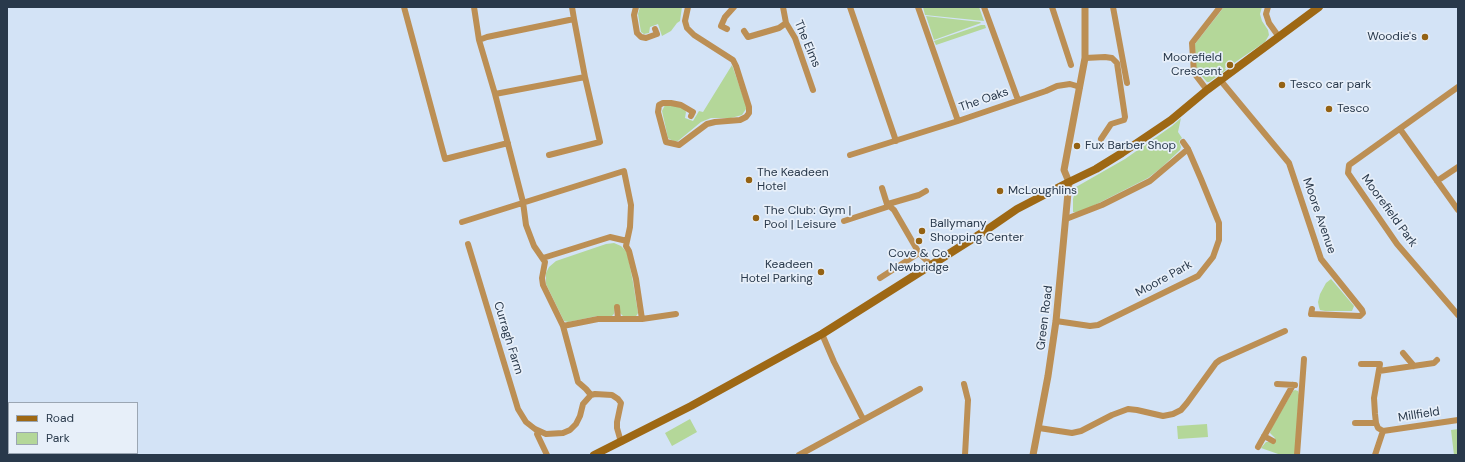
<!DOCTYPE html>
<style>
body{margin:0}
#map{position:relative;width:1465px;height:462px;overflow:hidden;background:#d3e3f6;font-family:"DM Sans",sans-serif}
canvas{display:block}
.frame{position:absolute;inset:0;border:8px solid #29394b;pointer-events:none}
.legend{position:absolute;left:8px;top:402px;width:130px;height:52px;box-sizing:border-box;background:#e7eff9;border:1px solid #9ba6b3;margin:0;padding:5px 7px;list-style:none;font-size:12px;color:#29394b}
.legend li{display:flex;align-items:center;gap:8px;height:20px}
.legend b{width:20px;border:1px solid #9ba6b3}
</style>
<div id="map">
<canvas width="1465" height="462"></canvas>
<div class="frame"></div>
<ul class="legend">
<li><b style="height:5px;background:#9e6814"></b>Road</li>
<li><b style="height:11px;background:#b4d799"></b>Park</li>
</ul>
</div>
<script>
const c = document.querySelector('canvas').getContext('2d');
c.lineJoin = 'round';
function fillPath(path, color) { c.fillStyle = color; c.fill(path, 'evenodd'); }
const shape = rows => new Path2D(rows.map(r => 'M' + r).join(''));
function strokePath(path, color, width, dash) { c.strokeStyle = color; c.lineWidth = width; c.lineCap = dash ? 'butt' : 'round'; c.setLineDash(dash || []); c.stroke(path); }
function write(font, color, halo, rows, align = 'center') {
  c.font = font + ' "DM Sans",sans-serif'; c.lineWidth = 3.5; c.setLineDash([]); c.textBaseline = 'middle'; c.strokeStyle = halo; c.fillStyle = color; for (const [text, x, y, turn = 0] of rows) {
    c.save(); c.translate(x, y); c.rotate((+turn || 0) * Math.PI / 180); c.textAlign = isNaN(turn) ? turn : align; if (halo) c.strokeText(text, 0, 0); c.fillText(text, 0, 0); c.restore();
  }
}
fillPath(shape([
 [640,7,682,7,680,21,677,23,671,31,662,36,658,24,650,27,649,33,644,34,641,32,638,14],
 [923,7,979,7,984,21,925,15],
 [1224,7,1262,7,1260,14,1262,21,1268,30,1269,35,1265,42,1234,63,1232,61,1225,68,1226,70,1209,82,1207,82,1198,72,1196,66,1195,44],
 [926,16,980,22,981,23,934,40],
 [981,25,985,25,986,28,936,45,934,41],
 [732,65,746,105,746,109,742,115,731,118,711,118,701,122,678,141,673,141,668,138,662,111,665,105,673,104,684,109,686,112,685,118,693,121,699,111,703,112],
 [1181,118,1178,132,1182,138,1179,141,1181,147,1180,150,1161,168,1148,178,1079,213,1073,212,1073,199,1076,187,1125,159,1172,126],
 [614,243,621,246,627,252,633,282,638,313,637,315,636,316,623,316,620,313,620,307,615,307,614,314,612,316,597,316,568,322,564,321,546,284,546,273,549,267,556,261,606,244],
 [1331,279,1354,306,1352,311,1325,311,1320,310,1319,307,1318,302,1320,294,1326,283],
 [1295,390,1298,391,1299,395,1295,455,1281,455,1261,448,1266,442,1273,442,1275,438,1270,433,1271,429,1293,391],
 [690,419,697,432,672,446,665,433],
 [1207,424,1208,437,1178,439,1177,426],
 [1458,429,1458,455,1454,455,1451,430]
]), '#b4d799');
strokePath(shape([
 [404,7,445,159,508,143],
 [474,7,479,40,487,37,574,19,585,77,495,94],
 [572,7,574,19],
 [636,7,634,15,637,33,641,37,646,38,657,34,655,29],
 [688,7,685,21,687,28,694,35,733,60,736,66,749,107,749,113,746,117,740,120,715,122,707,124,679,145,666,142,658,112,659,105,663,103,671,103,681,105,693,112,691,116],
 [783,7,786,23,795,38,813,90],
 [850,7,896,141],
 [918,7,958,121],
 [984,7,1018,100],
 [1052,7,1071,65],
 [1113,7,1127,83],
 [1268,7,1266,14,1269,23,1279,37],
 [727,29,721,26,725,17,734,7],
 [744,31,748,37,779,28,786,23],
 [479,40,495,94,523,202,526,225,534,246,545,262,542,278,543,285,563,326,578,382,586,389,591,395,595,394,612,395,618,399,621,403,617,422,617,428,621,442],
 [1085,58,1105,57,1112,58,1117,63,1125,117,1124,120,1111,124,1101,139],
 [1221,81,1289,163,1321,259,1362,310,1363,313,1360,316,1311,314,1312,309],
 [1458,87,1349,165,1348,173,1397,244,1458,315],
 [1207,90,1194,73,1192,43,1220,7],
 [1400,129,1458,210],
 [549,155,600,142,585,77],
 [850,155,958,121,1046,91,1057,86,1070,84,1080,87],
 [1437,181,1458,167],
 [882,188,887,204,894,210,919,253,931,265],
 [888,204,919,195,926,191],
 [1066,219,1102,205,1150,181,1188,149],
 [844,221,890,206],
 [462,222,624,171,631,205,630,227,627,241,610,237,543,258],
 [468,244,518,409,526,422,535,429,546,434,563,433,570,430,576,424,580,416,583,404,591,395],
 [880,278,919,253],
 [617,307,618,319],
 [642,319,676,314],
 [1056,321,1090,326,1098,325,1198,276,1213,257,1219,240,1219,223,1201,179,1188,149,1183,142],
 [563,326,598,319,642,319,636,279,629,251,626,246,627,241],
 [822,334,834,362,863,419],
 [1403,353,1414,366],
 [1361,364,1380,364,1374,398,1375,414,1376,423,1378,428,1383,431],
 [1379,371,1434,363,1437,360],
 [964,384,968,400,965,455],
 [1277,384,1295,385],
 [1355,423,1376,423],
 [1039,428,1072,433,1081,431,1112,415,1128,409,1137,410,1163,416,1173,414,1181,410,1187,403,1216,363,1220,360,1285,331],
 [538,431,537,434,547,455],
 [1383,431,1458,420],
 [1264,436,1273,441],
 [1258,447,1293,385],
 [799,455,920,389],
 [1297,455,1304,359],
 [1375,455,1383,431]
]), '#bc8f54', 6);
strokePath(shape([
 [1033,455,1048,376,1056,321,1069,182,1064,170,1085,58,1085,7]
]), '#bc8f54', 7);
strokePath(shape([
 [594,455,691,406,822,334,985,231,1017,209,1069,182,1096,169,1122,153,1171,120,1207,90,1319,7]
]), '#9e6814', 8);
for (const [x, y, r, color] of [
 [1425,37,4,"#946213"],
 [1230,65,4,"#946213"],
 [1282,85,4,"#946213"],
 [1329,109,4,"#946213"],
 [1077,146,4,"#946213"],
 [749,180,4,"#946213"],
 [1000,191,4,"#946213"],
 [756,218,4,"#946213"],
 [922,231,4,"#946213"],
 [919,241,4,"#946213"],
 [821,272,4,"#946213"]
]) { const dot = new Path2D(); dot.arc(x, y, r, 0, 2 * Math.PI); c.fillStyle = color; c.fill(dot); strokePath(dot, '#e7eff9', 1.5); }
write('12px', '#29394b', '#e7eff9', [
 ["Woodie's",1417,37,"right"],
 ["Moorefield",1222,58,"right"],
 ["Crescent",1222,72,"right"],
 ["Tesco car park",1290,85],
 ["Tesco",1337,109],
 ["Fux Barber Shop",1085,146],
 ["The Keadeen",757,173],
 ["Hotel",757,187],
 ["McLoughlins",1008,191],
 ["The Club: Gym |",764,211],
 ["Pool | Leisure",764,225],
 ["Ballymany",930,224],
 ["Shopping Center",930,238],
 ["Cove & Co.",919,254,"center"],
 ["Newbridge",919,268,"center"],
 ["Keadeen",813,265,"right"],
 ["Hotel Parking",813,279,"right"]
], 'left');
write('12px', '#29394b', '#e7eff9', [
 ["The Elms",807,44,67],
 ["The Oaks",984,100,-19],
 ["Moorefield Park",1389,211,54],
 ["Moore Avenue",1319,216,71],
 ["Moore Park",1164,279,-29],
 ["Green Road",1045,318,-83],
 ["Curragh Farm",508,338,73],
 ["Millfield",1419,415,-9]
]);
</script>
